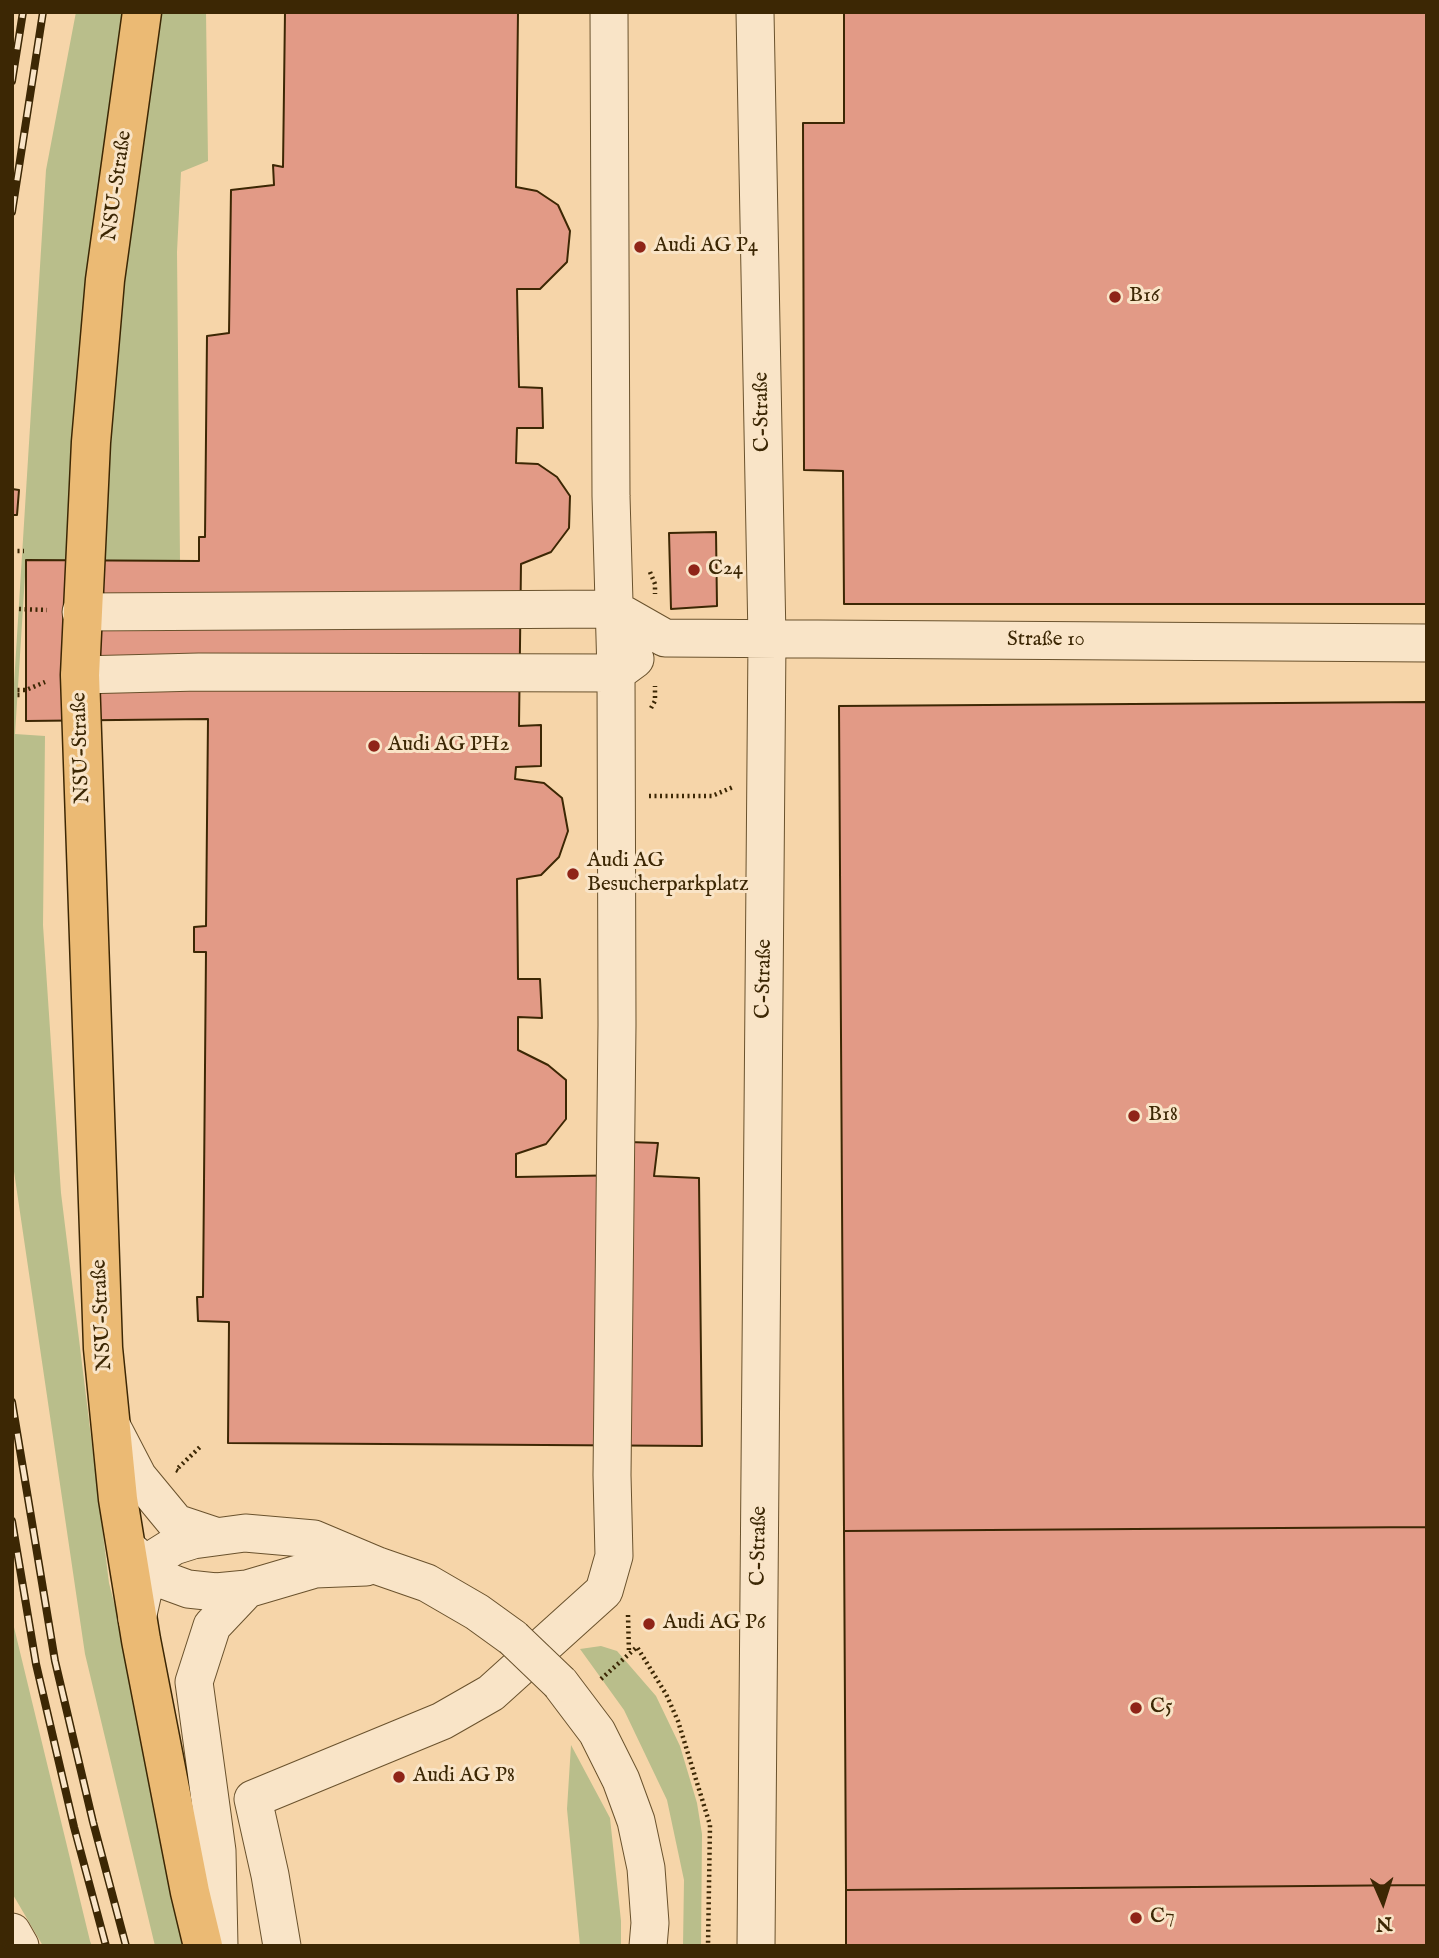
<!DOCTYPE html>
<meta charset="utf-8">
<style>
body{margin:0}
#map{position:relative;width:1439px;height:1958px;overflow:hidden;background:#f6d5a9;font-family:"IM FELL English",serif}
canvas{display:block}
.frame{position:absolute;inset:0;border:14px solid #3c2704;pointer-events:none}
.north{position:absolute;left:1348px;top:1867px;width:70px;height:70px;-webkit-text-stroke:5px #f9e4c7;paint-order:stroke;rotate:177deg;font-size:19px;font-weight:700;line-height:28px;text-align:center;color:#3c2704}
.north::after{content:'';display:block;margin:auto;width:24px;height:32px;background:#3c2704;clip-path:polygon(50% 0,100% 100%,50% 72%,0 100%)}
</style>
<div id="map">
<canvas width="1439" height="1958"></canvas>
<div class="frame"></div>
<div class="north">N</div>
</div>
<script>
const c = document.querySelector('canvas').getContext('2d');
c.lineJoin = 'round';
function fillPath(path, color) { c.fillStyle = color; c.fill(path, 'evenodd'); }
const shape = rows => new Path2D(rows.map(r => 'M' + r).join(''));
function strokePath(path, color, width, dash) { c.strokeStyle = color; c.lineWidth = width; c.lineCap = dash ? 'butt' : 'round'; c.setLineDash(dash || []); c.stroke(path); }
function write(font, color, halo, rows, align = 'center') {
  c.font = font + ' "IM FELL English",serif'; c.lineWidth = 6; c.setLineDash([]); c.textBaseline = 'middle'; c.strokeStyle = halo; c.fillStyle = color; for (const [text, x, y, turn = 0] of rows) {
    c.save(); c.translate(x, y); c.rotate((+turn || 0) * Math.PI / 180); c.textAlign = isNaN(turn) ? turn : align; if (halo) c.strokeText(text, 0, 0); c.fillText(text, 0, 0); c.restore();
  }
}
fillPath(shape([
 [76,12,206,12,208,161,181,172,177,252,180,561,26,560,15,734,45,736,43,925,61,1193,109,1583,161,1785,198,1946,155,1946,85,1654,12,1158,12,716,46,170],
 [12,1619,90,1941,92,1946,43,1946,12,1893],
 [601,1646,617,1651,656,1696,680,1746,697,1803,702,1834,701,1946,683,1946,684,1880,667,1800,624,1710,580,1649],
 [571,1745,610,1818,621,1921,621,1946,580,1946,567,1809]
]), '#b9be8b');
const building = shape([
 [285,12,518,12,516,187,537,191,558,205,570,231,567,262,540,289,517,289,519,387,542,388,543,428,517,428,516,463,538,464,557,477,570,496,569,528,551,552,521,564,519,726,541,725,541,766,516,767,515,779,544,783,562,798,568,831,559,857,541,875,517,879,518,979,540,979,542,1018,518,1017,518,1050,548,1065,566,1080,566,1119,546,1144,516,1154,516,1177,630,1175,629,1142,658,1143,654,1176,699,1178,702,1446,228,1443,229,1322,198,1321,197,1297,203,1297,206,952,194,952,194,927,206,926,208,719,26,721,26,560,199,561,199,537,205,537,207,336,229,333,231,190,274,185,273,165,283,167,285,12],
 [844,12,1427,12,1427,604,844,604,843,471,804,470,803,123,844,123,844,12],
 [12,489,19,490,17,515,12,515,12,489],
 [716,532,717,606,671,609,669,533,716,532],
 [1427,702,1427,1527,844,1531,839,706,1427,702],
 [1427,1527,1427,1885,846,1890,844,1531,1427,1527],
 [1427,1885,1427,1946,846,1946,846,1890,1427,1885]
]);
fillPath(building, '#e29a86');
strokePath(building, '#3c2704', 2);
const minor = shape([
 [755,12,767,639,756,1946],
 [81,612,614,609,665,638,1427,643],
 [80,675,199,672,616,673,635,659],
 [111,1425,138,1477,176,1523,215,1536],
 [133,1553,147,1574,188,1589,216,1592,247,1589,315,1569,366,1567],
 [137,1619,147,1574,158,1556,174,1546,193,1540,245,1533,314,1539,378,1566,427,1583,477,1612,513,1638],
 [560,1683,597,1732,621,1780,636,1821,646,1868,650,1923,648,1946],
 [12,1932,20,1946],
 [219,1946,217,1851,194,1682,212,1626,247,1589],
 [282,1946,270,1875,253,1799,442,1721,491,1693,604,1591,614,1556,612,1475,617,1025,616,673,611,496,609,12]
]);
const major = shape([
 [142,12,105,280,91,442,80,675,103,1348,118,1499,141,1640,190,1892,203,1946]
]);
strokePath(minor, '#6a522d', 39);
strokePath(major, '#3c2704', 41);
strokePath(shape([
 [12,551,24,551],
 [650,572,655,584,655,594],
 [19,609,47,610],
 [12,690,26,690,45,682],
 [12,695,21,695],
 [651,708,655,701,655,686],
 [649,796,712,796,733,787],
 [178,1471,176,1470,201,1446],
 [628,1615,629,1653],
 [601,1679,637,1647,666,1694,678,1721,710,1825,708,1946]
]), '#3c2704', 4.5, [2, 3.5]);
strokePath(minor, '#f9e4c7', 37);
strokePath(major, '#ebba74', 38);
const rail = shape([
 [12,81,23,12],
 [12,212,43,12],
 [12,1402,55,1661,93,1822,126,1946],
 [12,1521,36,1664,74,1827,106,1946]
]);
strokePath(rail, '#3c2704', 8);
strokePath(rail, '#f9e4c7', 5, [16]);
const minorBridge = shape([
 [513,1638,560,1683]
]);
strokePath(minorBridge, '#6a522d', 39, []);
strokePath(minorBridge, '#f9e4c7', 37);
for (const [x, y, r, color] of [
 [640,247,7,"#8f2418"],
 [1115,297,7,"#8f2418"],
 [694,570,7,"#8f2418"],
 [374,746,7,"#8f2418"],
 [573,874,7,"#8f2418"],
 [1134,1116,7,"#8f2418"],
 [649,1624,7,"#8f2418"],
 [1136,1708,7,"#8f2418"],
 [399,1777,7,"#8f2418"],
 [1136,1918,7,"#8f2418"]
]) { const dot = new Path2D(); dot.arc(x, y, r, 0, 2 * Math.PI); c.fillStyle = color; c.fill(dot); strokePath(dot, '#f9e4c7', 2.5); }
write('21px', '#3c2704', '#f9e4c7', [
 ["NSU-Straße",118,186,-82],
 ["C-Straße",763,412,-91],
 ["Straße 10",1046,641],
 ["NSU-Straße",82,748,-92],
 ["C-Straße",765,979,-89],
 ["NSU-Straße",103,1315,-93],
 ["C-Straße",760,1546,-89]
]);
write('21px', '#3c2704', '#f9e4c7', [
 ["Audi AG P4",654,247],
 ["B16",1129,297],
 ["C24",708,570],
 ["Audi AG PH2",388,746],
 ["Audi AG",587,862],
 ["Besucherparkplatz",587,886],
 ["B18",1148,1116],
 ["Audi AG P6",663,1624],
 ["C5",1150,1708],
 ["Audi AG P8",413,1777],
 ["C7",1150,1918]
], 'left');
</script>
